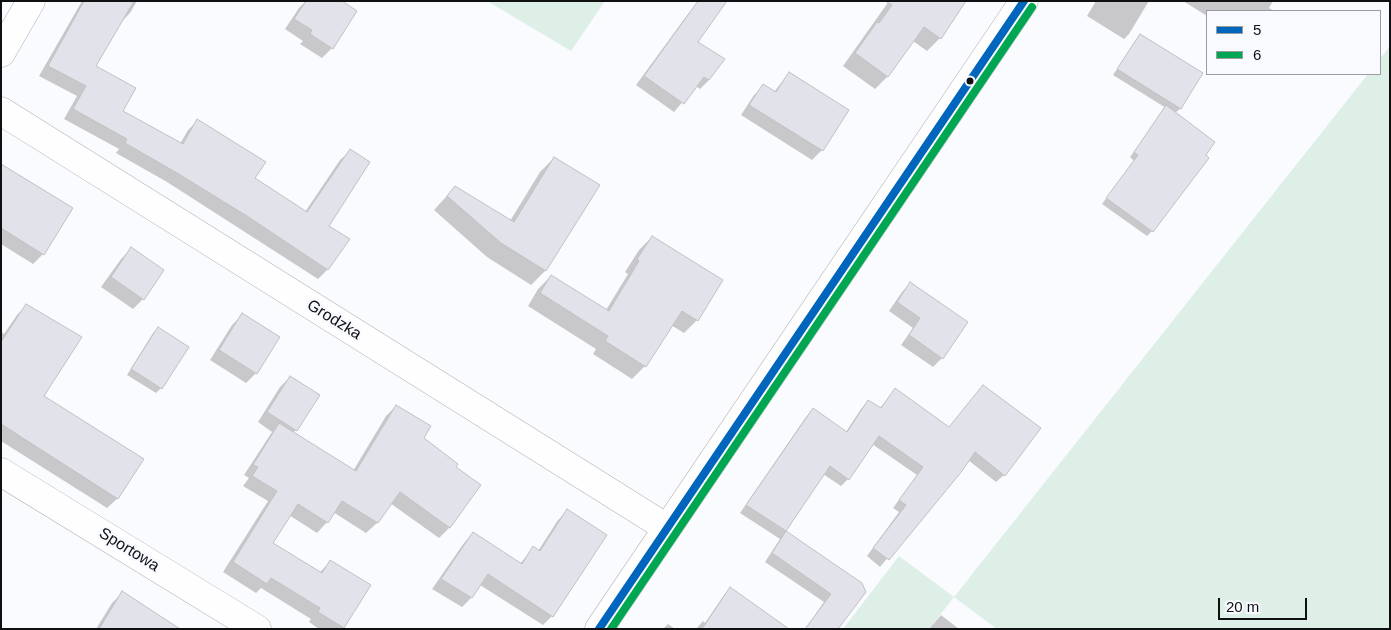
<!DOCTYPE html>
<style>
body{margin:0}
#map{position:relative;width:1391px;height:630px;overflow:hidden;background:#fafbfe;font-family:Helvetica,sans-serif}
canvas{display:block}
.frame{position:absolute;inset:0;border:2px solid #0f1012;pointer-events:none}
.legend{position:absolute;left:1206px;top:10px;width:175px;height:65px;box-sizing:border-box;background:#f9faff;border:1px solid #9b9ca0;margin:0;padding:6px 9px;list-style:none;font-size:15px;color:#0f1012}
.legend li{display:flex;align-items:center;gap:10px;height:25px}
.legend b{width:25px;border:1px solid #9b9ca0}
.scale{position:absolute;left:1218px;top:598px;width:89px;height:22px;box-sizing:border-box;border:2px solid #0f1012;border-top:0;padding-left:6px;font-size:15px;line-height:18px;white-space:nowrap;color:#0f1012;-webkit-text-stroke:4px #f9faff;paint-order:stroke}
</style>
<div id="map">
<canvas width="1391" height="630"></canvas>
<div class="frame"></div>
<ul class="legend">
<li><b style="height:6px;background:#0065bd"></b>5</li>
<li><b style="height:6px;background:#00a651"></b>6</li>
</ul>
<div class="scale">20 m</div>
</div>
<script>
const c = document.querySelector('canvas').getContext('2d');
c.lineJoin = 'round';
function fillPath(path, color) { c.fillStyle = color; c.fill(path, 'evenodd'); }
const shape = rows => new Path2D(rows.map(r => 'M' + r).join(''));
function strokePath(path, color, width, dash) { c.strokeStyle = color; c.lineWidth = width; c.lineCap = dash ? 'butt' : 'round'; c.setLineDash(dash || []); c.stroke(path); }
function write(font, color, halo, rows, align = 'center') {
  c.font = font + ' Helvetica,sans-serif'; c.lineWidth = 5; c.setLineDash([]); c.textBaseline = 'middle'; c.strokeStyle = halo; c.fillStyle = color; for (const [text, x, y, turn = 0] of rows) {
    c.save(); c.translate(x, y); c.rotate((+turn || 0) * Math.PI / 180); c.textAlign = isNaN(turn) ? turn : align; if (halo) c.strokeText(text, 0, 0); c.fillText(text, 0, 0); c.restore();
  }
}
fillPath(shape([
 [487,1,605,1,571,51],
 [1390,46,1390,629,997,629,954,597,929,629,843,629,899,556,954,597,1368,74,1380,74,1380,59]
]), '#ddefe6');
fillPath(shape([
 [82,1,137,1,130,13,121,22,94,66,122,112,180,144,188,130,197,121,253,179,305,212,340,160,350,151,327,226,348,239,327,270,318,279,167,182,116,153,119,149,64,119,77,96,39,76],
 [306,1,316,1,332,48,322,58,300,44,303,41,285,29,299,8],
 [889,1,940,38,927,51,913,41,888,76,875,89,843,66],
 [1096,1,1149,1,1129,34,1124,39,1087,16],
 [1183,1,1273,1,1269,8,1274,11,1207,11,1207,16],
 [697,5,696,42,709,80,700,89,696,86,674,112,636,85,688,14],
 [1141,35,1202,73,1180,109,1175,113,1152,231,1147,236,1102,204,1134,161,1130,157,1166,108,1113,75,1136,40],
 [789,73,848,110,822,150,812,160,741,115,754,95,764,86,774,92],
 [554,158,598,186,545,271,531,285,487,257,434,210,455,187,510,221,540,172],
 [1,171,43,254,33,264,1,244],
 [652,237,697,320,684,333,671,325,645,366,632,379,593,354,596,349,528,306,538,289,551,276,606,310,628,274,625,272,639,250],
 [131,249,143,299,133,309,101,287,121,259],
 [911,283,942,358,933,367,901,345,913,328,889,311,902,292],
 [27,305,42,396,142,460,117,499,107,508,1,441,1,332,4,334,17,315],
 [242,315,256,373,246,383,210,360,232,325],
 [158,328,161,388,156,393,127,375,153,333],
 [290,377,296,430,293,433,353,471,386,416,396,406,422,439,454,468,479,485,449,528,439,538,390,503,377,523,366,533,333,512,327,522,317,533,289,515,272,543,319,573,331,561,369,585,342,629,319,629,309,622,311,619,261,588,256,593,223,572,268,501,243,486,249,478,244,475,272,432,258,422,280,387],
 [895,390,948,428,1004,475,996,482,968,460,880,567,867,556,899,512,893,508,917,475,872,444,848,479,841,486,823,474,785,532,861,583,836,629,805,629,824,602,765,562,780,539,740,513,806,417,813,409,846,432,861,409,868,401,879,409],
 [567,511,552,616,543,625,480,585,471,598,462,607,432,589,464,543,473,533,520,564,533,548,538,551,558,520],
 [730,589,761,629,696,629,703,621,705,623,724,595],
 [122,593,170,629,96,629,112,603],
 [941,615,959,629,929,629],
 [668,624,675,629,663,629]
]), '#0003');
const building = shape([
 [84,1,134,1,96,66,136,88,123,111,183,144,197,119,266,162,255,178,307,212,350,149,370,162,329,226,350,239,328,270,247,216,177,173,125,143,127,139,73,109,86,86,48,66,84,1],
 [306,1,342,1,357,11,333,49,310,34,312,30,294,19,306,1],
 [698,1,727,1,698,42,725,59,709,80,704,77,684,104,644,76,698,1],
 [885,1,966,1,941,39,924,27,888,77,855,53,877,22,879,23,892,5,885,1],
 [1140,34,1203,73,1181,109,1117,69,1140,34],
 [789,72,849,110,823,151,749,105,763,84,776,92,789,72],
 [1166,105,1215,142,1206,155,1209,158,1153,232,1106,198,1138,155,1134,152,1166,105],
 [554,157,600,185,546,271,501,243,447,196,455,186,514,222,554,157],
 [1,164,73,208,44,255,1,228,1,164],
 [652,236,723,280,698,321,682,311,646,367,605,341,608,336,540,293,551,275,609,311,639,261,637,259,652,236],
 [131,247,164,270,144,300,111,277,131,247],
 [910,282,968,322,943,359,909,335,920,318,897,302,910,282],
 [26,304,82,337,44,396,144,459,118,499,1,424,1,342,26,304],
 [242,313,280,337,257,374,219,350,242,313],
 [158,327,189,347,162,389,131,369,158,327],
 [290,376,320,395,297,431,267,412,290,376],
 [983,385,1041,428,1005,476,975,452,962,471,889,560,873,548,906,505,899,500,923,467,879,436,849,480,830,466,786,531,746,505,813,408,847,432,868,400,881,408,895,388,949,427,983,385],
 [396,405,431,426,424,438,458,464,456,467,481,485,450,528,400,492,378,523,342,501,328,523,298,504,273,543,322,573,330,560,371,585,344,628,318,612,320,608,271,578,267,584,233,562,277,491,252,476,258,467,253,465,279,423,356,471,396,405],
 [567,509,607,535,553,617,488,574,472,598,441,579,473,532,522,564,533,546,540,551,567,509],
 [786,531,862,583,866,592,838,629,805,629,831,594,772,553,786,531],
 [730,587,789,629,702,629,730,587],
 [122,591,180,629,99,629,122,591]
]);
fillPath(building, '#e2e2ea');
strokePath(building, '#c0c0c3', 1);
const street = shape([
 [1,53,31,1],
 [1,111,667,528],
 [1,472,257,629]
]);
const primary = shape([
 [599,629,1024,1]
]);
strokePath(street, '#b2b3b5', 29);
strokePath(primary, '#b2b3b5', 29);
strokePath(street, '#fefeff', 28);
strokePath(primary, '#fefeff', 28);
strokePath(shape([
 [599,629,1024,1]
]), '#0065bd', 8);
strokePath(shape([
 [611,629,1032,7]
]), '#00a651', 8);
for (const [x, y, r, color] of [
 [970,81,4.5,"#0f1012"]
]) { const dot = new Path2D(); dot.arc(x, y, r, 0, 2 * Math.PI); c.fillStyle = color; c.fill(dot); strokePath(dot, '#f9faff', 2); }
write('16px', '#0f1012', '#f9faff', [
 ["Grodzka",334,320,32],
 ["Sportowa",129,550,32]
]);
</script>
